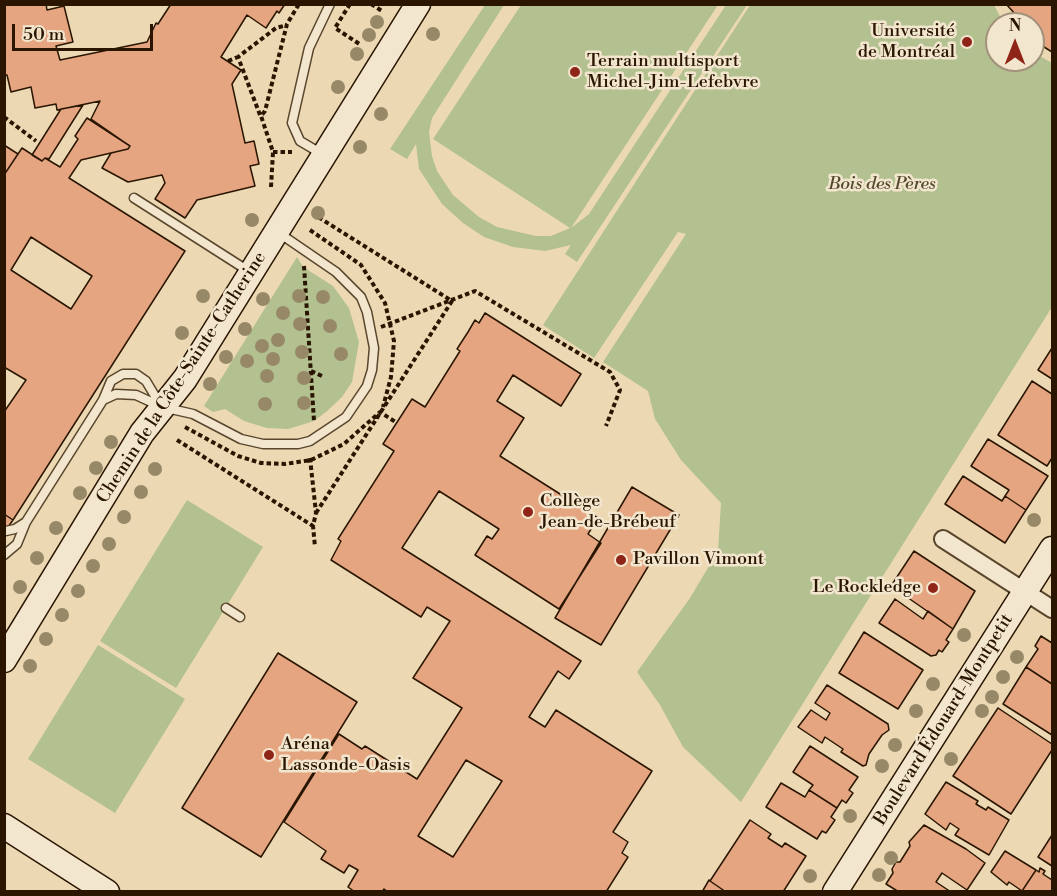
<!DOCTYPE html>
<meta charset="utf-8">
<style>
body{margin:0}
#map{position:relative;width:1057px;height:896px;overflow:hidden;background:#ecd9b3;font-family:"Libre Bodoni",serif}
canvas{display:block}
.frame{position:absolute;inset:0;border:6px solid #291500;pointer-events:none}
.north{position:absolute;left:985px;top:12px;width:60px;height:60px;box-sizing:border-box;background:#f3e6ce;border:2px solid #a2927c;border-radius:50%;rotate:0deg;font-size:16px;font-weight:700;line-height:24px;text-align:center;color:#291500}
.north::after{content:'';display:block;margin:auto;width:21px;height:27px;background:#8f2418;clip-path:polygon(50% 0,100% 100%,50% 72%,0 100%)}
.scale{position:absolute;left:12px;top:24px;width:141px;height:27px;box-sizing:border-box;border:3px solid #291500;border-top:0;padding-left:8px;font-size:18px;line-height:21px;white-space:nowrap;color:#291500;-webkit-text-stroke:4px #f3e6ce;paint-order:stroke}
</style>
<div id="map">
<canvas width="1057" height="896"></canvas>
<div class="frame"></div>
<div class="north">N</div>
<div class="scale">50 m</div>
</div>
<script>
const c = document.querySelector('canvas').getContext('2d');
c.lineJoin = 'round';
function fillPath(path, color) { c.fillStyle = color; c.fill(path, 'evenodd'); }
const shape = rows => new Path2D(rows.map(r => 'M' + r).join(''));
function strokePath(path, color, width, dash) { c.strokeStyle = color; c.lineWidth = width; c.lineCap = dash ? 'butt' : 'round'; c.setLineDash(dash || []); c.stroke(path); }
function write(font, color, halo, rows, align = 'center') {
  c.font = font + ' "Libre Bodoni",serif'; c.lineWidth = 5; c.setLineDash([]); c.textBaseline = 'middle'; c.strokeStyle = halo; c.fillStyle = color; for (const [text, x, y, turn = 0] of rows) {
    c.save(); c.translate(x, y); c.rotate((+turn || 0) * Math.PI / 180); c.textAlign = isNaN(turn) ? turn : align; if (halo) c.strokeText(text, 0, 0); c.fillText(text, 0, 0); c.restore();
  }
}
fillPath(shape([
 [485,5,504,5,432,118,429,132,432,156,437,171,453,195,479,217,497,227,536,236,551,236,570,228,433,139,521,5,718,5,571,228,589,214,726,5,747,5,577,262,565,254,571,245,545,251,513,247,484,237,463,223,442,204,419,169,416,144,407,159,390,149],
 [750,5,994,5,1004,24,997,24,997,60,1033,60,1033,52,1052,63,1052,307,741,802,683,747,660,705,637,672,690,598,718,551,721,503,681,460,655,419,648,391,603,362,686,234,678,232,594,358,543,325],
 [297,257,303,267,333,286,349,308,359,342,352,382,342,397,326,412,314,421,288,429,267,428,244,421,225,409,213,412,204,406],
 [187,500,263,547,176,688,100,641],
 [98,645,185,699,115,813,28,759]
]), '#b3c090');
const building = shape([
 [4,4,46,4,47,10,64,6,73,42,56,46,60,60,147,42,156,23,158,24,171,4,285,4,279,13,277,11,266,28,247,15,221,57,241,70,232,84,245,143,254,141,259,164,250,166,255,186,197,200,185,218,155,199,165,183,162,175,128,182,102,168,111,153,128,149,130,146,91,119,100,101,57,110,56,104,35,108,31,87,11,92,7,75,4,75,4,4],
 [1006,4,1052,4,1052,52,1033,40,1033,24,1016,24,1016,15,1006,4],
 [83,105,49,159,45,158,42,161,32,155,61,109,83,105],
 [87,118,130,146,128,149,81,160,69,178,185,251,13,520,4,514,4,412,26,380,4,367,4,175,22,148,42,161,45,158,60,167,78,139,75,136,87,118],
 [31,237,92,276,71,309,11,270,31,237],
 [4,145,18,154,4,175,4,145],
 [485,313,581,374,561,406,513,375,497,401,524,418,500,456,598,518,588,534,601,543,559,609,475,555,487,536,492,539,499,529,439,491,402,548,581,661,569,679,558,671,529,717,545,727,556,710,652,771,613,832,628,842,622,853,628,857,606,892,388,892,384,889,382,892,355,892,348,887,358,870,349,865,344,873,321,859,326,851,284,822,339,734,362,749,365,746,417,779,462,708,413,678,450,621,427,607,421,617,331,560,341,541,338,539,394,451,383,444,412,399,425,407,460,351,457,349,468,332,475,320,479,323,485,313],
 [466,760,502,781,453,857,418,836,466,760],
 [1052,348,1052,379,1038,370,1052,348],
 [1032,381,1052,394,1052,458,1047,466,998,435,1032,381],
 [988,439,1048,476,1026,510,1005,496,1009,490,971,466,988,439],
 [963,476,1002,501,1005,496,1026,510,1005,543,945,504,963,476],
 [632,487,679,515,601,645,555,618,632,487],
 [4,514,13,520,4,533,4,514],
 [914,551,975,591,953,629,891,586,914,551],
 [895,599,923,619,928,611,953,629,946,640,949,642,942,652,939,650,936,655,931,656,879,623,895,599],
 [864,632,923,670,898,709,839,673,864,632],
 [1041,636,1052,643,1052,684,1026,667,1038,649,1035,646,1041,636],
 [278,653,357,702,261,857,182,808,278,653],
 [1026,667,1052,684,1052,735,1003,704,1026,667],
 [827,685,888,724,889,730,882,735,869,754,866,765,863,766,841,752,843,749,825,737,822,743,798,727,811,710,826,720,830,713,815,703,827,685],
 [998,708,1052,744,1052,750,1011,814,953,776,998,708],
 [810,746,858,777,849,790,853,793,846,803,842,800,837,808,809,790,813,785,793,772,810,746],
 [946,782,978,801,976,804,986,810,988,807,1009,820,989,855,955,835,959,829,950,823,946,830,925,814,946,782],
 [781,783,805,797,809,790,837,808,831,817,835,820,826,833,822,831,817,839,766,807,781,783],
 [750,820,771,834,768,838,782,847,785,843,806,856,783,892,726,892,710,881,750,820],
 [924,825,966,849,985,863,967,890,942,873,936,882,951,892,899,892,886,884,893,873,892,869,896,862,900,862,910,846,909,842,924,825],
 [1052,835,1052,866,1038,857,1052,835],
 [1005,851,1036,870,1022,891,1009,882,1007,885,991,872,1005,851],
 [1040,868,1045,871,1043,874,1052,880,1052,892,1022,891,1036,870,1039,872,1040,868],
 [709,880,710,881,726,892,702,892,709,880]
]);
fillPath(building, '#e4a580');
strokePath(building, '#291500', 1.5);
const lane = shape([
 [322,154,300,141,292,123,309,48,330,4],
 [134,198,250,272],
 [103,400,116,394,136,395,162,407,193,414,241,439,263,444,298,444,310,441,346,417,367,386,372,370,374,348,367,312,361,297,336,272,279,233],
 [6,531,15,529,26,522],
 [4,555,17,544,26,522,103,400,111,381,123,374,136,374,146,381,161,406],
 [226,608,240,617]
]);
const street = shape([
 [943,539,1052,609]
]);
const secondary = shape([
 [4,660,142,433,185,379,418,4],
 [4,826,107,892],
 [835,892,1052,549]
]);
strokePath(lane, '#5a462d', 11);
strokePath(street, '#5a462d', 20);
strokePath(secondary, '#291500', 27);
strokePath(shape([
 [350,4,335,28,361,45],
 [371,4,382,11],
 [228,61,238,57],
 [260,115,238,57,276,28,287,25],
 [4,117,36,141],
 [273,152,292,152],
 [271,187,273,152,261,116,265,111,287,24,299,4],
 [310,230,361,265,385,303,394,341,391,377,383,407],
 [304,266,314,421],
 [381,327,475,291,610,372,620,390,606,426],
 [311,371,322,376],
 [185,427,238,456,261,463,285,464,311,460,344,444,380,412,397,423],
 [177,440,313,526],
 [310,458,316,513,313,526,315,547],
 [316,513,452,301,318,217]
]), '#291500', 4, [4.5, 3]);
strokePath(lane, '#f3e6ce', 8);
strokePath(street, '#f3e6ce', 16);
strokePath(secondary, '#f3e6ce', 24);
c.fillStyle = '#978968';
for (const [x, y] of [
 [377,22],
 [433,34],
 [369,35],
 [357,54],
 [338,87],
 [381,114],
 [360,147],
 [318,213],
 [252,220],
 [203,296],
 [299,296],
 [323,297],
 [263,299],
 [283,313],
 [300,324],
 [330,326],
 [245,329],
 [182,333],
 [278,340],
 [262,346],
 [302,352],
 [341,354],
 [226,357],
 [273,359],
 [247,361],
 [267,376],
 [304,378],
 [210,384],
 [304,403],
 [265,404],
 [111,442],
 [96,468],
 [155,469],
 [141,492],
 [80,493],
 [124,517],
 [1034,520],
 [56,528],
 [109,544],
 [37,558],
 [93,566],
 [20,587],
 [78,591],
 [62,615],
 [964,635],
 [46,639],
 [1017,657],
 [30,666],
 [1003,677],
 [933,684],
 [992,697],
 [916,711],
 [982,711],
 [895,745],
 [951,759],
 [882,766],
 [850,816],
 [891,858],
 [879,875],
 [810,876]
]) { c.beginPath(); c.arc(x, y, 7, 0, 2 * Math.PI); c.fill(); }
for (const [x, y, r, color] of [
 [967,42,6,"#8f2418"],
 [575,72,6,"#8f2418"],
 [528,512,6,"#8f2418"],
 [621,560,6,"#8f2418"],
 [933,588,6,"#8f2418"],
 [269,755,6,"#8f2418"]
]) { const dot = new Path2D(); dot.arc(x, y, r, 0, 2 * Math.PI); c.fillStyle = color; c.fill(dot); strokePath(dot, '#f3e6ce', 2); }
write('18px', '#291500', '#f3e6ce', [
 ["Université",955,32,"right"],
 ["de Montréal",955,53,"right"],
 ["Terrain multisport",587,62],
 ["Michel-Jim-Lefebvre",587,83],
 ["Collège",540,502],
 ["Jean-de-Brébeuf",540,523],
 ["Pavillon Vimont",633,560],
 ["Le Rockledge",921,588,"right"],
 ["Aréna",281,745],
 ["Lassonde-Oasis",281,766]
], 'left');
write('italic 18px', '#52482b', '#f3e6ce', [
 ["Bois des Pères",882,185]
]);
write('18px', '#291500', '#f3e6ce', [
 ["Chemin de la Côte-Sainte-Catherine",182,378,-57],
 ["Boulevard Édouard-Montpetit",944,720,-58]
]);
</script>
